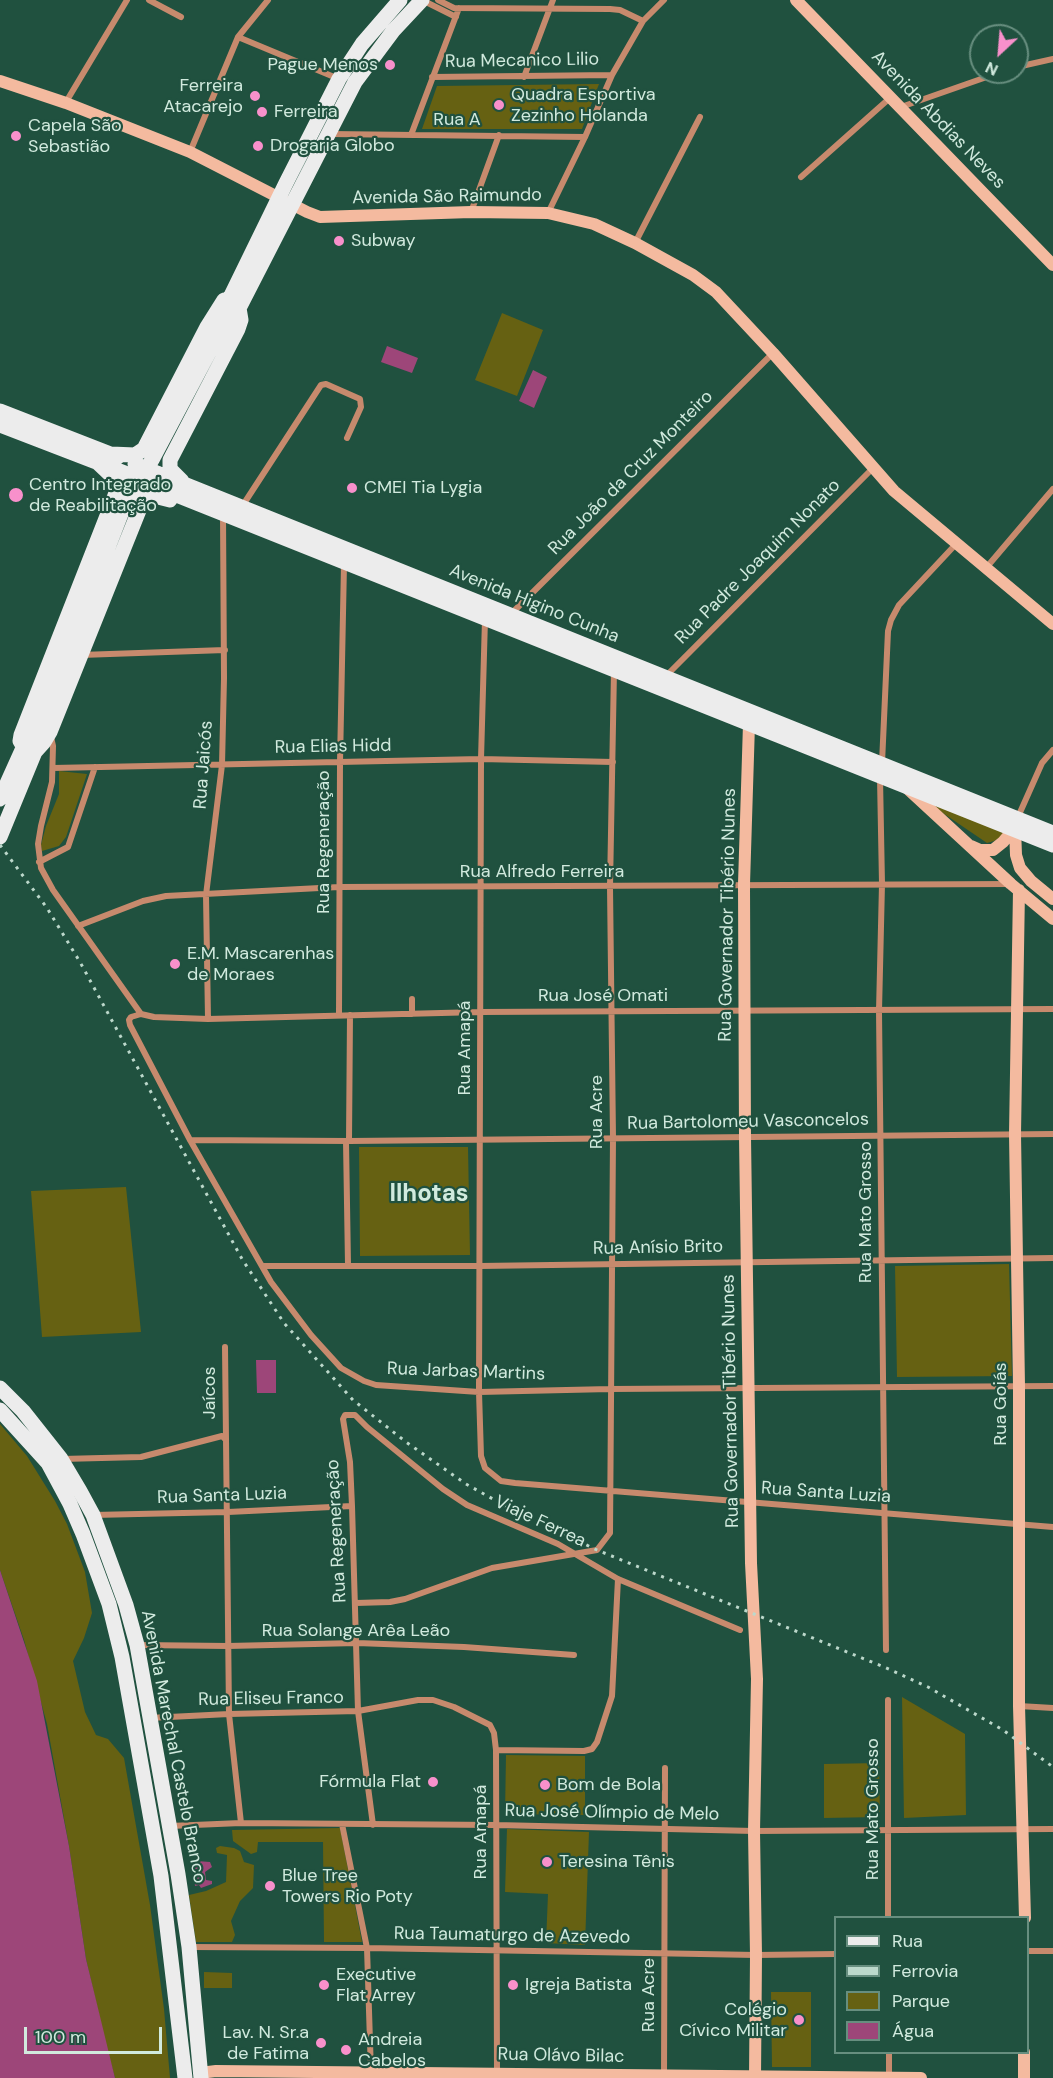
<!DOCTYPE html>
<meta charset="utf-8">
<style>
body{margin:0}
#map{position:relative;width:1053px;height:2078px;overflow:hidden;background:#20513f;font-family:"DM Sans",sans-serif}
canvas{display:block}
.legend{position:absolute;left:834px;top:1916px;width:195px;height:138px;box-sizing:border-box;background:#20513f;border:2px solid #678e7f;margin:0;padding:8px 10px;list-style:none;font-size:18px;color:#d1eade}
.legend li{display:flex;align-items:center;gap:12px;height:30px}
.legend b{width:30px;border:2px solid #678e7f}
.north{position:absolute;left:969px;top:24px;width:60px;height:60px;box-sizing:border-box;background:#20513f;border:2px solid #678e7f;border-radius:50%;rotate:206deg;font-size:16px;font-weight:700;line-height:24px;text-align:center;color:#d1eade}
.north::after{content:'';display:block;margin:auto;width:21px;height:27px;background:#f890cb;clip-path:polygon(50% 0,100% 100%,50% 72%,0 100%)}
.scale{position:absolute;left:24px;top:2027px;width:138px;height:27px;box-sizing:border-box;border:3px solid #d1eade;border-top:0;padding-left:8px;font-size:18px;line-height:21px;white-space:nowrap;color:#d1eade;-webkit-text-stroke:4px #20513f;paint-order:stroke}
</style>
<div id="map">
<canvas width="1053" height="2078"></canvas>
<ul class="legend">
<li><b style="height:8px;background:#ececec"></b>Rua</li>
<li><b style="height:8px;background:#bcd8cb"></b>Ferrovia</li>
<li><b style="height:16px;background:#666112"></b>Parque</li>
<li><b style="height:16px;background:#9d4679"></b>Água</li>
</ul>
<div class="north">N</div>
<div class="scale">100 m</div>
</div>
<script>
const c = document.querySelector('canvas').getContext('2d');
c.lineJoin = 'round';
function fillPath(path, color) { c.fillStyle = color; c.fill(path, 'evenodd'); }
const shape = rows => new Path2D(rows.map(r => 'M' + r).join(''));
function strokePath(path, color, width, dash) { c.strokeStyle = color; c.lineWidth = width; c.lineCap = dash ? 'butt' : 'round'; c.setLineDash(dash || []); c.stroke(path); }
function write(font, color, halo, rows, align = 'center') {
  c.font = font + ' "DM Sans",sans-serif'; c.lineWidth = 4.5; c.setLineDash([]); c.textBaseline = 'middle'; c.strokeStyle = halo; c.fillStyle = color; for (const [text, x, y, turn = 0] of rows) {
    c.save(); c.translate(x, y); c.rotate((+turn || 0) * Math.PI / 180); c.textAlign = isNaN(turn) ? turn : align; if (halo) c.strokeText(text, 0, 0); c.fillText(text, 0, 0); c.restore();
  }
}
fillPath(shape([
 [599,84,582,129,422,129,437,86],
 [502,313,543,330,517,396,475,380],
 [59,771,87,774,66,837,59,846,42,851,41,845,46,826,59,794],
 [934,804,1004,830,1002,836,994,841,987,843,934,807],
 [359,1147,468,1147,470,1255,360,1256],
 [126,1187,141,1332,42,1337,31,1191],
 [1009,1264,1012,1376,897,1377,895,1266],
 [0,1424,27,1456,55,1501,67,1524,85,1572,92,1613,84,1638,73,1661,85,1712,96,1735,108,1739,124,1758,150,1905,164,2009,170,2078,115,2078,106,2045,86,1959,69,1846,47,1724,24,1640,0,1570],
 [902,1697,965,1734,966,1815,904,1818],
 [506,1755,585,1756,585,1815,505,1814],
 [879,1763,880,1817,824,1818,824,1764],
 [340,1828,362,1942,324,1942,323,1842,258,1842,257,1852,251,1854,233,1841,232,1830],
 [507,1829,589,1832,585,1945,546,1943,548,1894,505,1892],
 [220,1846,234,1848,240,1851,244,1862,254,1865,253,1888,240,1901,231,1921,235,1935,232,1942,196,1942,189,1895,206,1891,226,1882,227,1855,217,1853,216,1848],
 [204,1972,232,1973,232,1988,204,1988],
 [771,1992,811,1992,811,2067,772,2067]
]), '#666112');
fillPath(shape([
 [387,346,418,358,412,373,381,362],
 [533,370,547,377,534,408,519,401],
 [256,1360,276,1360,276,1393,257,1393],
 [0,1570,37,1681,69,1846,86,1959,115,2078,0,2078],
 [197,1861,210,1862,212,1867,205,1872,206,1880,212,1881,212,1884,201,1888,199,1885,195,1886,192,1862]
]), '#9d4679');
strokePath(shape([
 [149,0,181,17],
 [422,0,456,17],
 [438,0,454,8,610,9,620,10,643,21],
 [238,37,339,79],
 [1017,67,1053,59],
 [432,77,612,75],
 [524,77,553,0],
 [66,102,127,0],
 [901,107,1001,72],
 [330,134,585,137],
 [411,135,459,8],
 [190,152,238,37,268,0],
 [801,177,891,97],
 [471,212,499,135],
 [548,213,585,137,612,75,643,21,664,0],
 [635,243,700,117],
 [243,505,321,385,326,384,360,399,361,407,347,438],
 [986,568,1053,489],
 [510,615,773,353],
 [485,619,481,759,479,1392,481,1456,485,1468,501,1481,515,1483,1053,1527],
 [81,655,225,650],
 [665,677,873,468],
 [51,737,53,746,52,782,41,826,38,844,41,868,53,890,141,1014,154,1017,208,1019,480,1012,1053,1009],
 [882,763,888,631,891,620,899,605,956,544],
 [53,768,481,759,613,762],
 [880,778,882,884,879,1011,886,1650],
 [1018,817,1042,763,1053,750],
 [39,862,68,847,95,767],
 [78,926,143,901,166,896,339,887,1011,884],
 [141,1014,131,1017,129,1020,130,1025,190,1140,271,1282,311,1335,341,1368,364,1381,376,1385,479,1392,610,1389,1053,1386],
 [412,1014,412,999],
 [339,1015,340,762,344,564],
 [208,1019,206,895,222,765,224,678,223,514],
 [190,1140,349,1141,1053,1134],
 [346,1141,348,1265],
 [349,1141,350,1015],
 [263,1266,480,1266,1053,1258],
 [225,1347,229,1714,241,1823],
 [62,1459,141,1457,222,1436,225,1439],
 [93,1515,228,1512,352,1506],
 [356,1603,390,1602,405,1599,492,1568,597,1550,610,1533,613,1138,610,887,614,670],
 [138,1645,228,1646,357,1643,464,1647,574,1655],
 [1019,1706,1053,1708],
 [149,1718,229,1714,358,1711,418,1700,433,1700,454,1707,490,1725,494,1733,496,1750,497,2074],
 [496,1750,584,1751,592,1749,597,1742,612,1696,618,1579],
 [342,1824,367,1948,371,2073],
 [373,1825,358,1711,352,1506,350,1462,343,1419,345,1415,355,1415,367,1427,443,1489,467,1505,558,1544,618,1579,740,1630],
 [170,1826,241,1823,496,1825,754,1831,1053,1829],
 [888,1918,888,1700],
 [189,1947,367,1948,756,1955,836,1954],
 [1028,1951,1053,1951],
 [664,2077,665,1768],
 [889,2077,889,2052]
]), '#c78a6d', 6);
strokePath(shape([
 [796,0,1053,265],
 [0,81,66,103,190,152,307,212,320,217,471,212,548,213,594,224,635,243,693,275,716,292,773,353,894,491,1053,624],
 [749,724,744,884,745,1137,751,1563,757,1679,754,1831,756,1955,755,2078],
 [908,789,1011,884,1053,919],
 [1017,823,1015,828,1016,855,1020,868,1031,881,1053,899],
 [971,846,980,850,993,850,1003,842,1015,828],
 [1019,890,1015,1134,1019,1386,1019,1706,1025,1918],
 [200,2073,216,2071,921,2078],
 [1024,2078,1024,2052]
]), '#f4ba9f', 12);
strokePath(shape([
 [225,322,235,316,355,82,393,31,422,0],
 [225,322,224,310,286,183,339,79,362,44,400,0],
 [0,411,118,457],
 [0,425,130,475],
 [111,454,135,455,144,449,207,327,224,300],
 [159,474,1053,833],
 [182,481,170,469,170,460,238,329,241,320,239,308],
 [154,486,1053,845],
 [23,746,20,741,21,735,116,493,118,485,116,480,97,462],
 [35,752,44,742,50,732,142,503,148,497,154,496,170,500],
 [0,799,27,739],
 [0,837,35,752,38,727,121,514,153,458,225,322],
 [0,1388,23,1411,61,1459,80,1491,93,1515,126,1605,137,1645,178,1874,189,1947,201,2078],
 [0,1410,48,1463,70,1504,83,1534,109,1604,122,1657,161,1876,185,2078]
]), '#ececec', 15);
strokePath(shape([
 [0,845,47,908,80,962,242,1259,284,1323,353,1400,406,1442,466,1484,511,1509,597,1550,884,1667,928,1687,1003,1730,1053,1767]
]), '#bcd8cb', 3, [3, 6]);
strokePath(shape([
 [135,464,159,474],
 [130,475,154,486]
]), '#ececec', 15);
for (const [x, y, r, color] of [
 [390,65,6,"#f890cb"],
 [255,96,6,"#f890cb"],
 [499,105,6,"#f890cb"],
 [262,112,6,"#f890cb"],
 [16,136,6,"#f890cb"],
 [258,146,6,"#f890cb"],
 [339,241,6,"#f890cb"],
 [352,488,6,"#f890cb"],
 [16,495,8,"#f890cb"],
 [175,964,6,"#f890cb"],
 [433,1782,6,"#f890cb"],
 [545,1785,6,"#f890cb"],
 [547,1862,6,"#f890cb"],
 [270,1886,6,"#f890cb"],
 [324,1985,6,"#f890cb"],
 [513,1985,6,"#f890cb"],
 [799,2020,6,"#f890cb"],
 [321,2043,6,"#f890cb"],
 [346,2050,6,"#f890cb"]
]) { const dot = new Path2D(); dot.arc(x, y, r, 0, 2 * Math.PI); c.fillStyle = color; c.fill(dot); strokePath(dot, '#20513f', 2); }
write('18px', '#d1eade', '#20513f', [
 ["Rua Mecanico Lilio",522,61,-1],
 ["Rua A",457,120],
 ["Avenida Abdias Neves",938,120,46],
 ["Avenida São Raimundo",447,197,-1],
 ["Rua João da Cruz Monteiro",631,473,-45],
 ["Rua Padre Joaquim Nonato",758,562,-45],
 ["Avenida Higino Cunha",534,604,22],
 ["Rua Elias Hidd",333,747,-1],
 ["Rua Jaicós",204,765,-86],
 ["Rua Regeneração",324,842,-90],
 ["Rua Alfredo Ferreira",542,872],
 ["Rua Governador Tibério Nunes",728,915,-89],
 ["Rua José Omati",603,996],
 ["Rua Amapá",465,1048,-90],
 ["Rua Acre",597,1112,-90],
 ["Rua Bartolomeu Vasconcelos",748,1122,-1],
 ["Rua Mato Grosso",866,1212,-90],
 ["Rua Anísio Brito",658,1248,-1],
 ["Rua Jarbas Martins",466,1372,2],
 ["Jaícos",210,1393,-90],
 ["Rua Governador Tibério Nunes",731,1401,-91],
 ["Rua Goiás",1001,1404,-90],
 ["Rua Santa Luzia",826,1493,4],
 ["Rua Santa Luzia",222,1496,-2],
 ["Viaje Ferrea",540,1522,25],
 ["Rua Regeneração",337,1531,-93],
 ["Rua Solange Arêa Leão",356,1631],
 ["Rua Eliseu Franco",271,1699,-1],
 ["Avenida Marechal Castelo Branco",173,1747,79],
 ["Rua Mato Grosso",873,1809,-90],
 ["Rua José Olímpio de Melo",612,1813,1],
 ["Rua Amapá",481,1832,-90],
 ["Rua Taumaturgo de Azevedo",512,1936,1],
 ["Rua Acre",649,1995,-90],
 ["Rua Olávo Bilac",561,2056,1]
]);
write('18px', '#d1eade', '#20513f', [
 ["Pague Menos",378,65,"right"],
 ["Ferreira",243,86,"right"],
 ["Atacarejo",243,107,"right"],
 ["Quadra Esportiva",511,95],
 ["Zezinho Holanda",511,116],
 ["Ferreira",274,112],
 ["Capela São",28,126],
 ["Sebastião",28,147],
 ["Drogaria Globo",270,146],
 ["Subway",351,241],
 ["Centro Integrado",29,485],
 ["de Reabilitação",29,506],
 ["CMEI Tia Lygia",364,488],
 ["E.M. Mascarenhas",187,954],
 ["de Moraes",187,975],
 ["Fórmula Flat",421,1782,"right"],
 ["Bom de Bola",557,1785],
 ["Teresina Tênis",559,1862],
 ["Blue Tree",282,1876],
 ["Towers Rio Poty",282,1897],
 ["Executive",336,1975],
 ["Flat Arrey",336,1996],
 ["Igreja Batista",525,1985],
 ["Colégio",787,2010,"right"],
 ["Cívico Militar",787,2031,"right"],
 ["Lav. N. Sr.a",309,2033,"right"],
 ["de Fatima",309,2054,"right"],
 ["Andreia",358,2040],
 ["Cabelos",358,2061]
], 'left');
write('bold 24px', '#d1eade', '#20513f', [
 ["Ilhotas",429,1195]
]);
</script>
